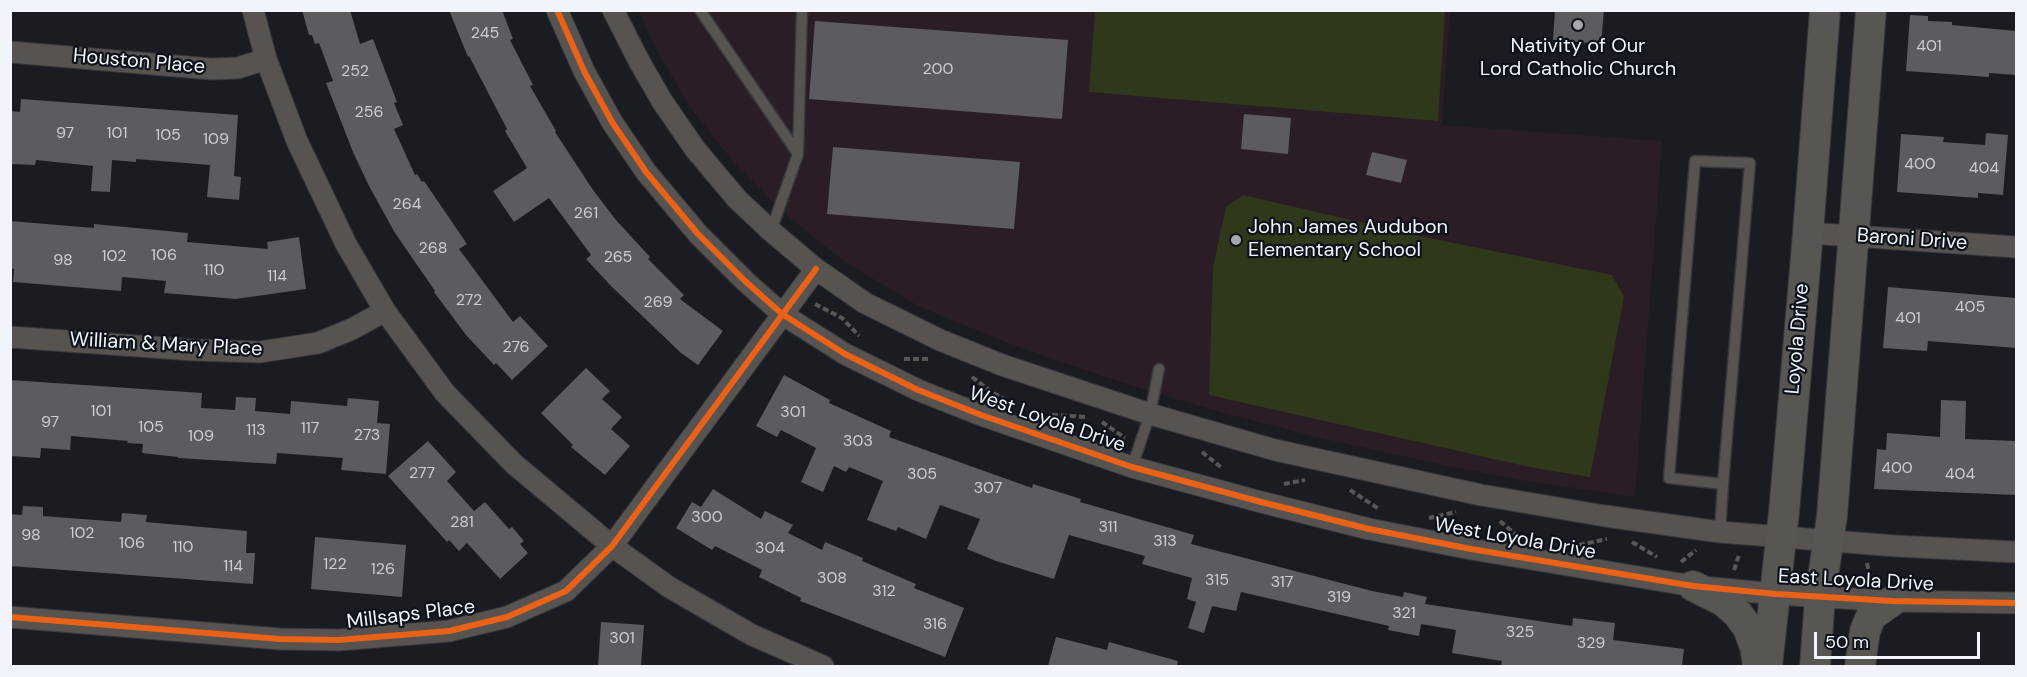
<!DOCTYPE html>
<style>
body{margin:0}
#map{position:relative;width:2027px;height:677px;overflow:hidden;background:#1a1c22;font-family:"DM Sans",sans-serif}
canvas{display:block}
.frame{position:absolute;inset:0;border:12px solid #f1f4fa;pointer-events:none}
.scale{position:absolute;left:1814px;top:632px;width:166px;height:27px;box-sizing:border-box;border:3px solid #f1f4fa;border-top:0;padding-left:8px;font-size:18px;line-height:21px;white-space:nowrap;color:#f1f4fa;-webkit-text-stroke:4px #0e121b;paint-order:stroke}
</style>
<div id="map">
<canvas width="2027" height="677"></canvas>
<div class="frame"></div>
<div class="scale">50 m</div>
</div>
<script>
const c = document.querySelector('canvas').getContext('2d');
c.lineJoin = 'round';
function fillPath(path, color) { c.fillStyle = color; c.fill(path, 'evenodd'); }
const shape = rows => new Path2D(rows.map(r => 'M' + r).join(''));
function strokePath(path, color, width, dash) { c.strokeStyle = color; c.lineWidth = width; c.lineCap = dash ? 'butt' : 'round'; c.setLineDash(dash || []); c.stroke(path); }
function write(font, color, halo, rows, align = 'center') {
  c.font = font + ' "DM Sans",sans-serif'; c.lineWidth = 4.5; c.setLineDash([]); c.textBaseline = 'middle'; c.strokeStyle = halo; c.fillStyle = color; for (const [text, x, y, turn = 0] of rows) {
    c.save(); c.translate(x, y); c.rotate((+turn || 0) * Math.PI / 180); c.textAlign = isNaN(turn) ? turn : align; if (halo) c.strokeText(text, 0, 0); c.fillText(text, 0, 0); c.restore();
  }
}
fillPath(shape([
 [639,11,1450,11,1442,125,1662,141,1635,497,1526,481,1443,465,1316,437,1209,409,1105,377,1008,343,920,307,845,262,791,219,735,164,690,107,655,47]
]), '#2a1d25');
fillPath(shape([
 [1095,11,1445,11,1438,121,1089,92],
 [1243,195,1434,239,1612,275,1624,296,1590,477,1534,468,1209,395,1213,267,1226,207]
]), '#30381b');
fillPath(shape([
 [302,10,350,10,360,44,373,39,397,102,394,103,403,125,394,129,415,175,417,174,422,182,424,181,467,244,459,249,513,322,520,316,548,346,512,380,496,363,494,365,466,335,434,292,435,291,395,233,369,186,353,152,326,83,333,81,319,43,315,44,312,35,309,35],
 [449,10,502,10,513,39,510,40,533,85,530,86,556,131,555,132,593,190,616,220,650,257,648,259,684,295,680,299,723,331,698,365,681,353,611,286,586,259,591,255,549,198,514,222,493,191,527,168,505,131,507,129,469,56,468,57],
 [1555,10,1604,10,1601,44,1553,40],
 [1910,15,1928,16,1928,21,1952,22,1952,25,2016,31,2016,75,1989,73,1989,77,1906,71],
 [815,21,1068,40,1062,119,809,99],
 [21,99,238,115,234,176,241,177,239,200,207,197,210,165,136,159,136,162,112,160,110,192,91,191,93,166,36,160,35,165,10,164,10,111,20,112],
 [1244,114,1291,118,1288,154,1241,149],
 [1986,133,2008,135,2003,195,1978,193,1978,198,1897,192,1901,134,1944,137,1943,142,1985,145],
 [833,147,1020,162,1014,229,827,214],
 [1372,152,1407,160,1401,183,1366,175],
 [10,221,94,228,94,224,188,233,187,242,268,249,267,242,299,237,306,289,236,299,164,293,166,281,122,277,121,291,13,282,14,269,10,268],
 [1888,287,2016,298,2016,348,1928,341,1927,351,1883,348],
 [586,368,610,391,602,399,622,417,611,429,630,446,605,475,571,447,573,445,541,413],
 [784,375,830,400,829,403,891,431,889,437,1032,488,1033,484,1081,499,1080,502,1194,535,1191,544,1372,591,1403,597,1404,592,1427,597,1425,604,1572,626,1573,618,1615,623,1613,640,1684,649,1682,666,1501,666,1502,661,1452,653,1456,630,1421,624,1419,636,1388,630,1389,626,1241,592,1236,611,1212,606,1204,633,1188,628,1196,602,1187,599,1192,578,1142,564,1145,556,1069,535,1054,579,996,561,967,549,980,519,940,505,926,539,898,527,896,531,867,520,883,481,849,467,846,472,834,466,823,492,801,482,816,448,781,430,777,437,756,426],
 [10,380,202,393,201,408,235,410,236,397,256,398,255,411,290,414,291,401,347,406,348,398,379,401,377,423,390,424,386,474,341,470,343,458,277,453,276,464,178,458,178,457,142,453,143,444,127,443,128,441,71,436,70,450,41,448,40,458,10,456],
 [1941,400,1966,401,1965,439,2016,441,2016,490,2015,490,2015,495,1874,489,1877,449,1886,450,1887,433,1940,437],
 [428,441,456,472,447,481,474,511,485,502,509,529,512,527,524,541,520,544,528,553,500,579,467,543,459,551,449,540,447,542,388,476],
 [713,489,761,519,765,511,793,525,788,533,822,550,825,542,863,558,862,561,916,584,914,588,964,608,945,657,800,601,801,598,759,577,762,570,715,546,712,550,676,528,692,502,701,507],
 [23,506,43,507,43,516,121,522,122,513,147,515,146,522,247,531,246,553,255,553,253,584,10,566,10,514,22,515],
 [315,537,406,545,402,597,311,589],
 [601,622,644,625,641,666,598,666],
 [1056,637,1107,650,1109,642,1178,661,1177,666,1048,666]
]), '#5b5b60');
const service = shape([
 [700,10,798,154],
 [1695,161,1750,163,1723,484,1669,478,1695,161],
 [771,231,798,154,802,10],
 [1132,467,1150,414,1159,369],
 [1720,532,1723,484]
]);
const minor = shape([
 [253,10,266,59,297,141,346,244,385,311,445,393,514,464,612,546,669,587,752,635,823,666],
 [557,10,584,71,612,122,646,172,698,234,745,281,782,314,845,354,918,390,981,415,1132,467,1261,502,1369,529,1471,549,1693,586,1776,594,1892,601,2016,603],
 [613,10,639,61,662,101,695,149,737,199,771,231,816,269,865,303,940,340,1002,365,1150,414,1275,450,1481,495,1605,516,1720,532,1896,546,2016,552],
 [10,52,211,69,238,68,266,59],
 [1808,233,2016,247],
 [10,337,193,350,260,352,318,343,352,329,385,311],
 [10,617,280,639,339,640,449,631,507,617,566,591,612,546,816,269]
]);
const secondary = shape([
 [1693,586,1723,601,1738,614,1748,628,1755,647,1758,666],
 [1767,666,1784,512,1808,233,1825,10],
 [1815,666,1820,597,1832,516,1871,10],
 [1860,666,1865,631,1871,616,1892,601]
]);
strokePath(service, '#35373b', 13);
strokePath(minor, '#35373b', 23);
strokePath(secondary, '#35373b', 32);
strokePath(shape([
 [815,304,842,318,859,336],
 [904,359,929,359],
 [972,377,993,393,1003,398],
 [1052,415,1087,417],
 [1102,422,1125,438],
 [1202,452,1222,468],
 [1284,484,1305,480],
 [1350,490,1379,509],
 [1429,518,1456,512],
 [1500,521,1515,534],
 [1632,542,1657,557],
 [1579,545,1607,539],
 [1681,562,1696,550],
 [1867,563,1870,579],
 [1734,570,1739,555]
]), '#595857', 4, [6, 3]);
strokePath(service, '#565350', 10);
strokePath(minor, '#565350', 21);
strokePath(secondary, '#585653', 30);
strokePath(shape([
 [557,10,584,71,612,122,646,172,698,234,745,281,782,314,845,354,918,390,981,415,1132,467,1261,502,1369,529,1471,549,1693,586,1776,594,1892,601,2016,603],
 [10,617,280,639,339,640,449,631,507,617,566,591,612,546,816,269]
]), '#ea6118', 6);
for (const [x, y, r, color] of [
 [1578,25,6,"#a6a8ae"],
 [1236,240,6,"#a6a8ae"]
]) { const dot = new Path2D(); dot.arc(x, y, r, 0, 2 * Math.PI); c.fillStyle = color; c.fill(dot); strokePath(dot, '#0e121b', 2); }
write('16px', '#ccced4', null, [
 ["245",485,34],
 ["401",1929,47],
 ["200",938,70],
 ["252",355,72],
 ["256",369,113],
 ["97",65,134],
 ["101",117,134],
 ["105",168,136],
 ["109",216,140],
 ["400",1920,165],
 ["404",1984,169],
 ["264",407,205],
 ["261",586,214],
 ["268",433,249],
 ["106",164,256],
 ["102",114,257],
 ["265",618,258],
 ["98",63,261],
 ["110",214,271],
 ["114",277,277],
 ["272",469,301],
 ["269",658,303],
 ["405",1970,308],
 ["401",1908,319],
 ["276",516,348],
 ["101",101,412],
 ["301",793,413],
 ["97",50,423],
 ["105",151,428],
 ["117",310,429],
 ["113",256,431],
 ["273",367,436],
 ["109",201,437],
 ["303",858,442],
 ["400",1897,469],
 ["277",422,474],
 ["305",922,475],
 ["404",1960,475],
 ["307",988,489],
 ["300",707,518],
 ["281",462,523],
 ["311",1108,528],
 ["102",82,534],
 ["98",31,536],
 ["313",1165,542],
 ["106",132,544],
 ["110",183,548],
 ["304",770,549],
 ["122",335,565],
 ["114",233,567],
 ["126",383,570],
 ["308",832,579],
 ["315",1217,581],
 ["317",1282,583],
 ["312",884,592],
 ["319",1339,598],
 ["321",1404,614],
 ["316",935,625],
 ["325",1520,633],
 ["301",622,639],
 ["329",1591,644]
]);
write('20px', '#f1f4fa', '#0e121b', [
 ["Nativity of Our",1578,47],
 ["Lord Catholic Church",1578,70],
 ["John James Audubon",1248,228,"left"],
 ["Elementary School",1248,251,"left"]
]);
write('20px', '#f1f4fa', '#0e121b', [
 ["Houston Place",139,62,5],
 ["Baroni Drive",1912,240,4],
 ["Loyola Drive",1798,339,-85],
 ["William & Mary Place",166,345,3],
 ["West Loyola Drive",1047,420,19],
 ["West Loyola Drive",1515,539,10],
 ["East Loyola Drive",1856,581,3],
 ["Millsaps Place",411,615,-7]
]);
</script>
